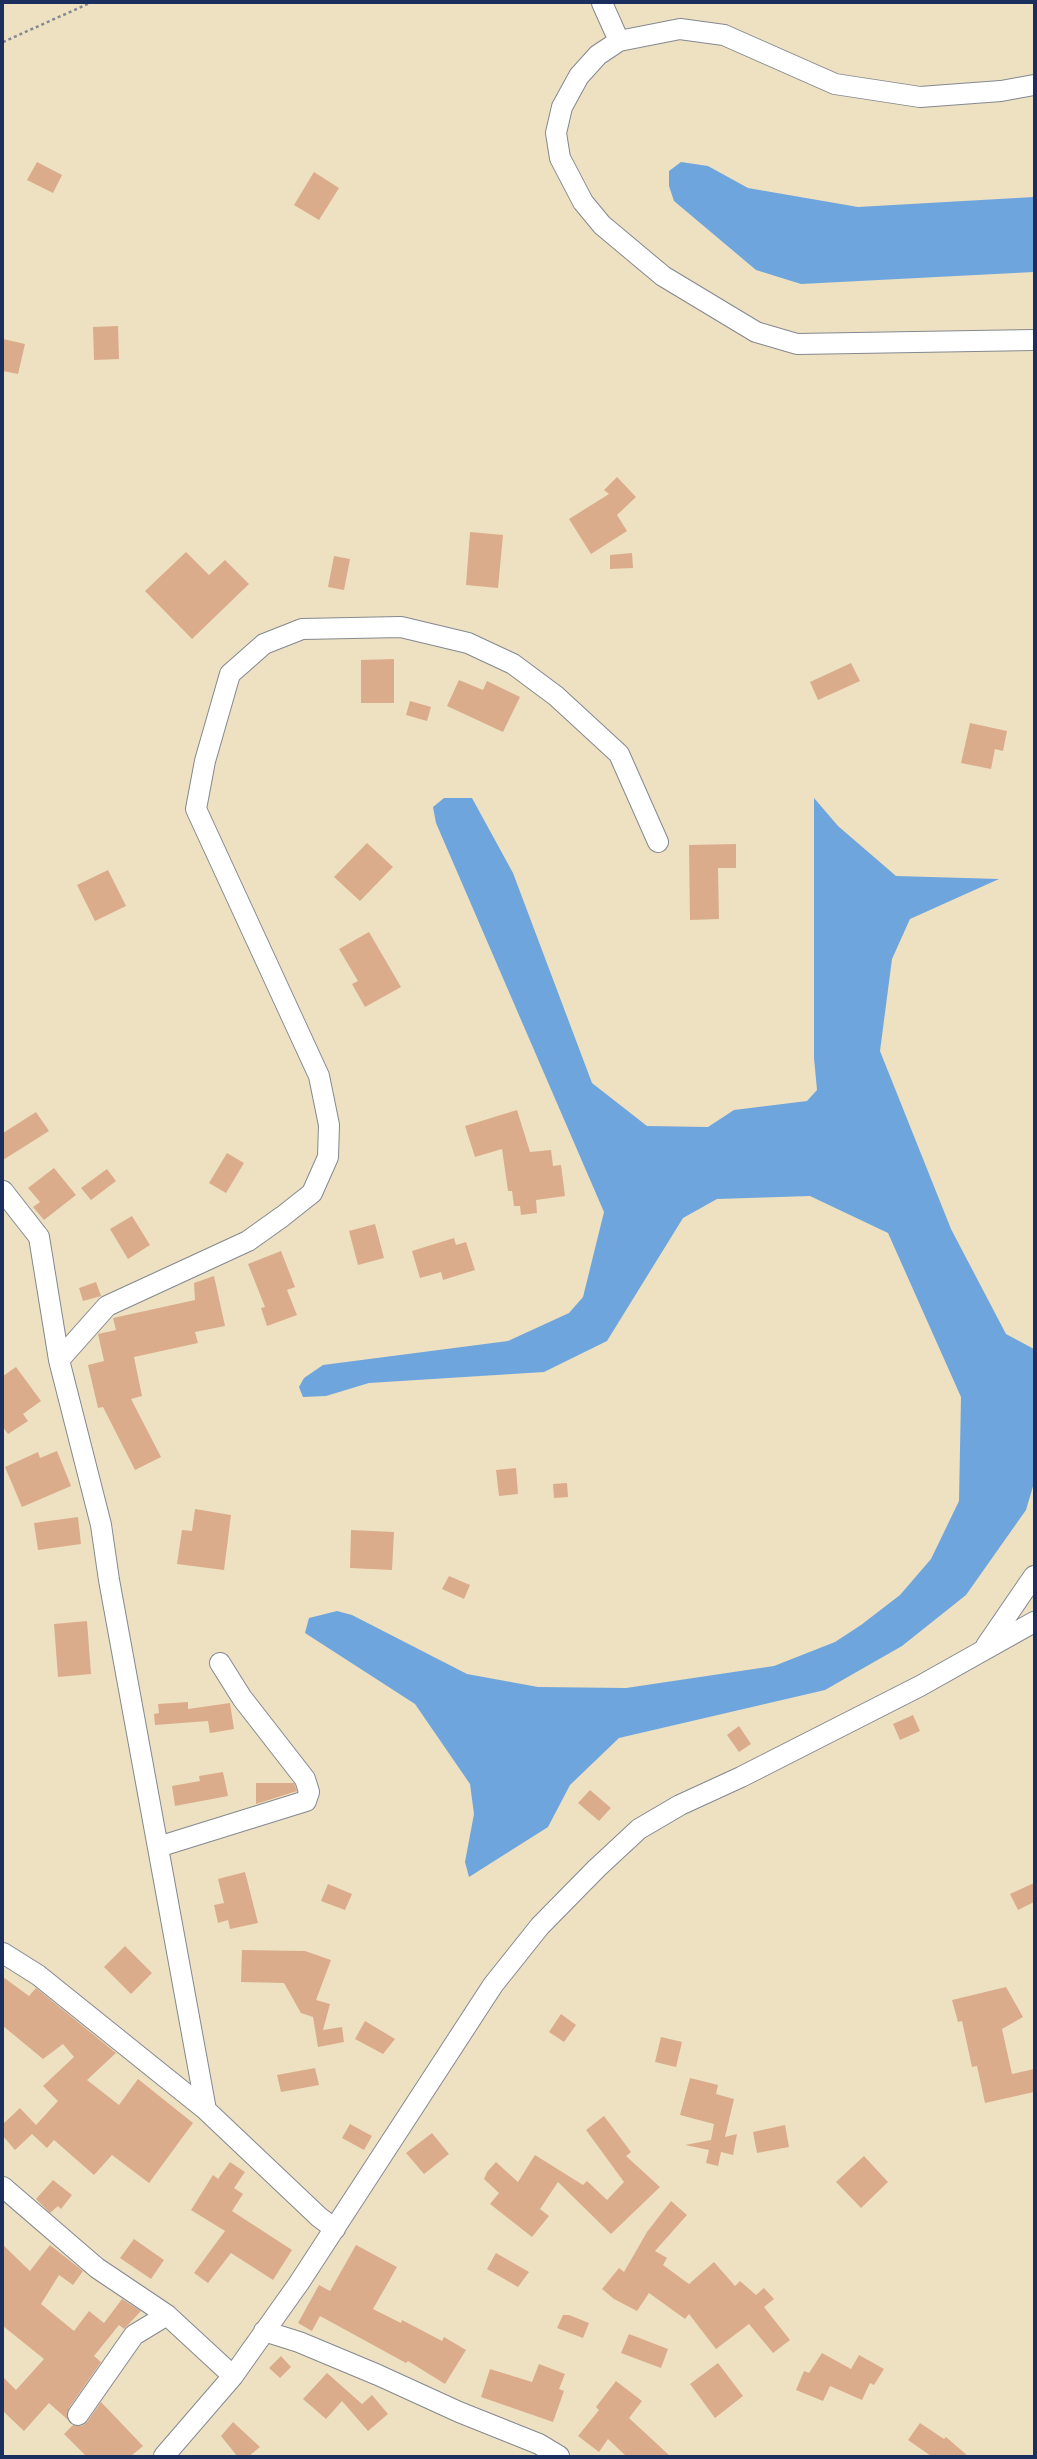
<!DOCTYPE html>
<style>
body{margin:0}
#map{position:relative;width:1037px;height:2459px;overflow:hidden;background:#ede1c1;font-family:Dekko,sans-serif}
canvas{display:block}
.frame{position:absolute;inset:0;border:4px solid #1b2f5e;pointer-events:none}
</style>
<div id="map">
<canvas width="1037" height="2459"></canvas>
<div class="frame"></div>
</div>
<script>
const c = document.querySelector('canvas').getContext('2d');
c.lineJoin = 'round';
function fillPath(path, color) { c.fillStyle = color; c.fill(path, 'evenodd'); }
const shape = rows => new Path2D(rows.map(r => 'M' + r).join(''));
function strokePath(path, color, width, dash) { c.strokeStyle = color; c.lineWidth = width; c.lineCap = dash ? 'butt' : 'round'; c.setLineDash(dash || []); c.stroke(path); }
fillPath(shape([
 [681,162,708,166,748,188,858,207,1034,197,1034,272,801,284,756,270,674,201,669,186,669,171],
 [444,798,472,798,513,873,592,1083,647,1126,708,1127,734,1110,807,1101,817,1090,814,1058,814,798,838,826,896,876,999,879,910,919,892,959,880,1051,951,1229,1006,1334,1034,1349,1034,1483,1026,1510,966,1595,902,1646,825,1690,619,1738,570,1785,548,1827,469,1877,465,1862,474,1814,470,1784,415,1704,305,1633,309,1618,337,1611,352,1615,467,1674,538,1687,626,1688,774,1666,835,1642,861,1625,900,1595,931,1559,959,1501,961,1397,888,1233,810,1196,717,1199,683,1218,607,1341,544,1372,369,1383,326,1396,303,1397,299,1387,304,1378,323,1365,508,1341,569,1313,583,1297,604,1212,436,823,433,807]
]), '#6fa5dd');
fillPath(shape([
 [37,162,62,175,53,193,27,180],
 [314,172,339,188,319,220,294,205],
 [118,326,119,359,94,360,93,327],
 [3,339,25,344,18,374,3,371],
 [617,477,636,497,617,515,627,531,591,554,569,519,609,494,604,490],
 [470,532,503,535,498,588,466,585],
 [186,552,209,575,225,560,249,584,192,639,145,591],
 [632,553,633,568,610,569,610,555],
 [334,556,350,559,344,590,328,587],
 [394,659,394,703,361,703,361,660],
 [851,663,860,681,818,700,810,682],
 [459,680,483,690,487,681,520,697,503,732,447,706],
 [410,701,431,707,427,721,406,715],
 [970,723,1007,731,1003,751,995,749,991,769,961,763],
 [367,843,393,867,360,901,334,877],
 [736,844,736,868,718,868,719,919,690,920,689,845],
 [108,870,126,906,95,921,77,885],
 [369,932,401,987,365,1007,352,984,358,981,339,949],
 [517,1110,530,1152,551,1150,553,1166,561,1165,565,1196,536,1200,537,1213,521,1215,520,1206,514,1206,512,1191,508,1191,502,1149,475,1157,465,1126],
 [36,1112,49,1131,3,1160,3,1133],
 [227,1153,244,1163,226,1193,209,1183],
 [54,1168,76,1195,44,1220,33,1207,40,1202,28,1188],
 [107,1169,116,1181,91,1200,81,1188],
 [132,1216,150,1245,128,1259,110,1229],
 [375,1224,384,1258,358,1265,349,1231],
 [454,1238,456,1245,466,1242,475,1270,443,1280,441,1272,420,1278,412,1251],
 [281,1251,295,1287,287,1290,297,1315,267,1326,261,1308,265,1307,248,1264],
 [214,1276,225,1326,195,1332,198,1343,134,1357,142,1396,131,1399,161,1457,135,1470,103,1407,98,1408,88,1365,104,1361,98,1334,116,1330,113,1318,195,1300,194,1283],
 [96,1282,101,1296,83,1301,79,1288],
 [16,1367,41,1401,23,1414,28,1421,8,1434,3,1427,3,1376],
 [57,1451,71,1486,22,1507,5,1467,38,1452,40,1458],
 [516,1468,518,1494,499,1496,496,1470],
 [567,1483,568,1497,554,1498,553,1484],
 [195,1509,231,1515,224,1570,177,1564,182,1530,192,1531],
 [78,1517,81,1544,38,1550,34,1523],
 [351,1530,394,1532,392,1570,350,1568],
 [449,1576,470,1585,464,1599,442,1589],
 [87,1621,91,1674,58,1677,54,1624],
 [188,1702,188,1709,230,1703,234,1729,210,1733,208,1721,155,1725,154,1714,159,1713,158,1704],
 [913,1715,920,1731,900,1740,893,1724],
 [739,1726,751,1744,739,1752,727,1735],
 [223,1772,228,1796,175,1806,172,1786,200,1781,199,1776],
 [256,1783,294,1783,297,1791,256,1804],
 [590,1790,611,1808,599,1821,578,1803],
 [245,1872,258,1923,230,1929,228,1920,218,1923,214,1905,224,1903,218,1879],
 [1034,1883,1034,1902,1018,1910,1010,1894],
 [328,1884,352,1894,345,1910,321,1901],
 [125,1946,152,1973,131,1994,104,1967],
 [242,1950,305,1951,331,1960,316,2000,330,2004,323,2030,342,2027,344,2042,318,2047,313,2017,301,2013,284,1983,241,1982],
 [3,1977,29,1996,36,1988,116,2053,87,2080,119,2105,138,2079,193,2123,149,2183,112,2155,94,2175,54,2140,47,2148,32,2134,15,2150,3,2136,3,2124,20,2108,36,2125,58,2101,43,2086,74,2057,63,2044,43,2059,3,2026],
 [1006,1987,1023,2017,1002,2029,1012,2074,1034,2069,1034,2092,985,2103,977,2066,972,2067,962,2021,958,2022,952,2000],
 [561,2014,576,2025,564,2042,549,2032],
 [365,2021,395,2039,383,2054,355,2039],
 [661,2037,682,2042,676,2067,655,2062],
 [315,2068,319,2085,281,2092,277,2075],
 [690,2078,718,2085,716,2094,734,2099,725,2137,737,2134,733,2155,721,2152,718,2166,706,2163,709,2150,685,2145,711,2140,714,2124,680,2115],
 [604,2116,631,2152,626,2156,660,2187,611,2234,558,2182,540,2209,549,2216,532,2237,490,2204,499,2193,484,2179,487,2172,496,2162,518,2182,535,2155,583,2185,587,2181,607,2200,624,2182,586,2130],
 [350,2124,372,2136,364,2150,342,2138],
 [785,2125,789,2147,757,2153,753,2132],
 [432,2133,449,2154,424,2174,406,2153],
 [864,2156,888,2182,861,2208,836,2182],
 [230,2162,245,2172,234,2188,243,2194,232,2211,292,2250,273,2280,231,2253,208,2283,194,2273,225,2231,191,2210,213,2175,218,2179],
 [53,2180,72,2195,61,2209,58,2206,50,2213,36,2199],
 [671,2201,687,2215,655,2251,667,2258,663,2265,689,2284,714,2262,735,2286,740,2281,756,2295,764,2288,774,2299,764,2307,790,2340,773,2353,749,2324,716,2349,689,2314,685,2319,649,2293,637,2311,614,2299,602,2289,619,2268,624,2272,647,2232],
 [134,2239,164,2260,151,2279,120,2258],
 [3,2245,30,2271,50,2245,83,2271,73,2285,59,2275,41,2304,74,2331,89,2311,104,2323,122,2299,141,2311,124,2329,119,2325,94,2356,101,2362,69,2408,68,2420,49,2403,24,2431,3,2411,3,2377,16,2390,44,2359,3,2326],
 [356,2245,397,2267,373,2309,401,2323,402,2320,442,2341,444,2337,466,2350,445,2384,408,2361,406,2363,320,2316,312,2331,298,2323,319,2285,330,2291],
 [496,2253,529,2272,518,2287,487,2269],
 [563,2315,569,2315,589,2323,583,2338,557,2328],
 [629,2334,668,2349,661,2368,621,2353],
 [822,2353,851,2369,859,2355,884,2369,874,2385,870,2383,862,2400,830,2386,823,2401,796,2390,804,2371,809,2373],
 [281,2356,291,2367,280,2378,269,2368],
 [718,2363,743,2396,715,2418,690,2384],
 [539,2364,565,2374,559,2389,564,2391,553,2422,481,2397,490,2369,532,2382],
 [327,2373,362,2404,372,2395,388,2414,368,2431,342,2401,326,2419,303,2399],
 [616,2381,642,2401,629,2418,670,2456,626,2456,608,2439,599,2452,578,2436,599,2410,596,2407],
 [101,2402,143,2446,131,2456,86,2456,64,2434,73,2425,82,2426,87,2422],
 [233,2422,260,2447,249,2456,237,2456,221,2436],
 [920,2423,944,2439,946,2437,968,2456,931,2456,908,2440]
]), '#dbac8c');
const minor = shape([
 [602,3,619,41],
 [1034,85,1001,91,920,97,835,84,724,35,680,29,619,41,598,55,579,76,562,107,556,133,560,158,583,202,602,225,663,276,756,332,797,344,1034,340],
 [3,1191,39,1237,59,1360,101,1525,109,1580,206,2110],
 [59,1360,107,1306,248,1241,283,1216,312,1193,328,1157,329,1125,319,1076,196,809,205,761,230,674,264,644,302,629,401,627,468,643,513,664,556,696,619,754,658,842],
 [986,1646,1034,1576],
 [158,1847,306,1801,309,1792,305,1779,242,1698,220,1663],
 [3,1953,38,1975,206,2110,319,2217,335,2229],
 [3,2187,97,2268,167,2315,233,2376],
 [264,2331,299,2342,378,2375,459,2412,539,2444,559,2456],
 [78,2415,134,2335,167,2315],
 [164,2456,233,2376,299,2283,493,1985,540,1926,597,1868,639,1829,680,1805,741,1777,920,1686,1034,1622]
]);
strokePath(minor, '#848890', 22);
strokePath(shape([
 [3,42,90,3]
]), '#848890', 2.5, [3, 3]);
strokePath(minor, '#fff', 20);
</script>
